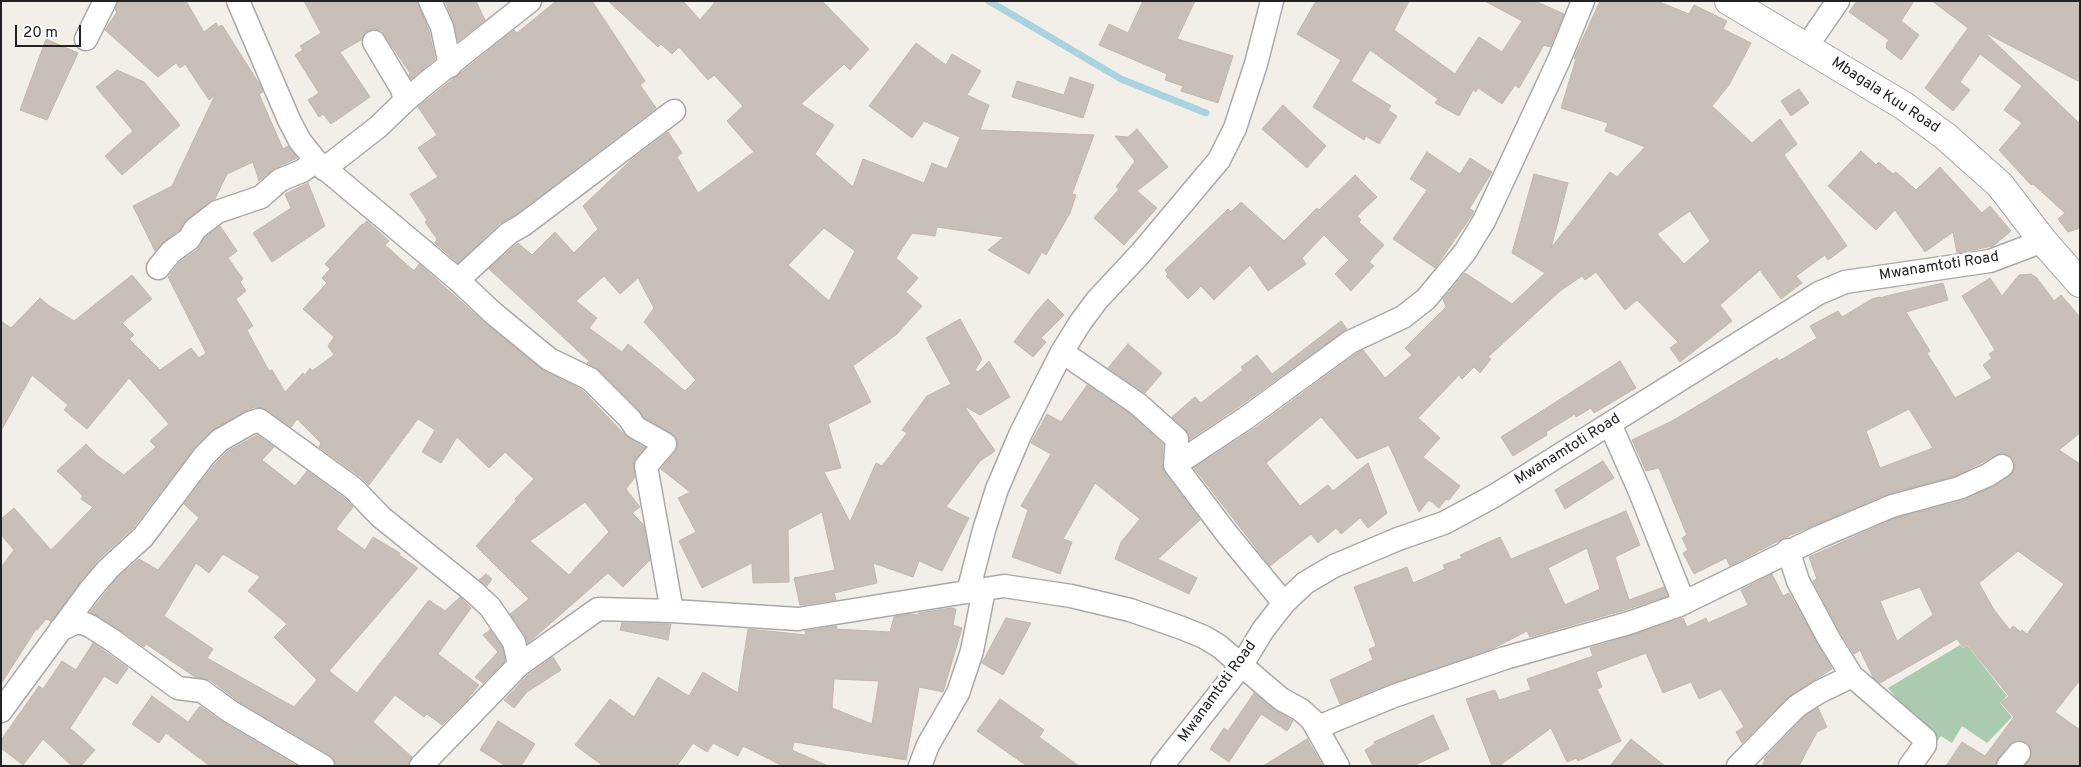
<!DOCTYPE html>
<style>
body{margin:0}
#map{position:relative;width:2081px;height:767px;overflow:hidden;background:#f2efe9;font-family:Overpass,sans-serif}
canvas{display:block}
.frame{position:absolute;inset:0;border:2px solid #222;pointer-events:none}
.scale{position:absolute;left:15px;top:25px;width:66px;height:22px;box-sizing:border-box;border:2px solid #222;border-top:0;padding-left:6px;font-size:15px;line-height:18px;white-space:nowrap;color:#222;-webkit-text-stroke:4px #fff;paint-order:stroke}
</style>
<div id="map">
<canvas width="2081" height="767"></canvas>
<div class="frame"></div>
<div class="scale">20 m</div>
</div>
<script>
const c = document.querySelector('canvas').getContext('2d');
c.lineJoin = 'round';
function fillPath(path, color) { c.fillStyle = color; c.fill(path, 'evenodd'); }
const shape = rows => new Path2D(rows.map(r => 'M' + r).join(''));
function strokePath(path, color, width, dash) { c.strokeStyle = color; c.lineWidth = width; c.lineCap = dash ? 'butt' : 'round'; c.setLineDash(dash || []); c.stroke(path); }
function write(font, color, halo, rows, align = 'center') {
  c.font = font + ' Overpass,sans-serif'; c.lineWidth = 5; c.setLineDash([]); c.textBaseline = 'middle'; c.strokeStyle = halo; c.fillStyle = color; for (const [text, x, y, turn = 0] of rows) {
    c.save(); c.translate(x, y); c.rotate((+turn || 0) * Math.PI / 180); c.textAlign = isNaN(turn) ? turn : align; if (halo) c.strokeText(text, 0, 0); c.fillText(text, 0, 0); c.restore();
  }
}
fillPath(shape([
 [1960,645,1963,648,1967,645,2007,696,2000,703,2012,717,1987,743,1962,726,1952,743,1941,736,1936,742,1925,732,1888,688]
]), '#aacbaf');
strokePath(shape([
 [989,1,1121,79,1206,113]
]), '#aad3df', 7);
const building = shape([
 [118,1,186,1,204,32,216,23,218,27,222,25,260,85,263,92,259,94,283,149,288,146,297,158,275,168,259,181,253,162,227,174,215,199,187,219,179,230,163,242,155,251,133,206,172,186,215,95,209,100,185,64,180,68,176,63,158,77,105,30,117,12,115,10,118,1],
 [304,1,417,1,429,31,435,59,411,79,409,75,410,73,381,30,367,31,361,40,340,52,370,97,331,124,323,114,319,117,308,100,319,93,295,55,303,50,300,46,321,33,304,1],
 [445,1,476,1,485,20,458,41,454,22,445,1],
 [556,1,592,1,645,81,640,85,656,108,515,215,500,223,458,263,435,243,437,239,425,222,427,220,410,194,438,177,418,148,437,135,418,107,514,30,517,33,556,1],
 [608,1,683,1,700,20,716,1,822,1,869,49,850,70,844,64,801,104,834,125,815,154,853,187,863,159,924,183,932,163,947,169,960,137,924,121,912,138,869,106,916,43,946,65,952,54,981,71,967,95,989,105,980,130,1094,135,1072,194,1076,195,1070,213,1046,255,1042,252,1029,274,988,250,1004,237,937,227,935,236,912,233,896,258,918,278,906,292,922,306,897,334,853,366,871,402,828,424,841,468,824,472,850,522,876,463,882,466,907,433,902,430,927,396,951,384,926,338,960,319,982,359,975,370,978,372,989,361,1010,397,980,415,964,406,995,451,980,461,946,507,969,518,942,571,919,561,913,577,873,563,877,583,834,593,836,600,800,605,794,578,835,570,822,512,788,530,789,582,753,583,752,563,702,588,679,541,696,532,678,498,690,492,661,469,675,452,678,445,676,438,671,433,644,417,639,410,599,370,587,363,589,361,489,269,518,243,532,255,555,232,574,253,598,229,583,206,630,161,668,132,682,153,677,157,698,193,754,152,727,121,743,106,714,75,708,80,679,47,672,54,661,44,658,47,608,1],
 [824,228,855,251,829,301,788,265,824,228],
 [604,276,620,294,638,278,654,308,644,322,696,380,685,391,628,344,622,352,589,328,597,318,576,301,604,276],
 [1143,1,1195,1,1177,39,1233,56,1218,103,1181,91,1183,86,1165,80,1167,74,1099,45,1109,24,1128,33,1143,1],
 [1316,1,1409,1,1394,30,1455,74,1479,37,1502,52,1522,21,1485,1,1535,1,1564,14,1550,47,1544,45,1519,88,1515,85,1502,104,1478,88,1476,92,1473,90,1459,116,1435,103,1438,99,1370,50,1351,81,1391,106,1388,110,1397,116,1379,144,1366,136,1364,140,1313,107,1341,60,1297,34,1316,1],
 [1600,1,1657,1,1689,14,1694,5,1727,21,1723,29,1751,43,1729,85,1712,106,1752,143,1780,119,1797,144,1784,155,1847,246,1828,260,1825,255,1796,276,1802,283,1781,299,1760,270,1720,305,1732,321,1680,362,1670,348,1678,342,1637,300,1625,310,1596,272,1585,280,1582,276,1560,291,1488,357,1491,359,1480,373,1474,367,1462,379,1459,375,1418,418,1440,438,1423,457,1460,486,1449,500,1446,499,1439,508,1429,500,1419,512,1389,445,1357,459,1321,417,1266,463,1300,506,1328,485,1333,491,1368,463,1387,513,1368,528,1360,518,1341,534,1336,528,1318,543,1311,534,1270,566,1194,468,1254,429,1357,353,1363,350,1385,378,1412,355,1405,348,1446,307,1443,299,1465,273,1512,304,1545,273,1512,253,1534,174,1568,183,1551,248,1610,172,1617,177,1645,147,1605,131,1608,123,1561,108,1576,59,1574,58,1600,1],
 [1690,211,1710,241,1684,264,1657,234,1690,211],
 [1857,1,1914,1,1901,21,1919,35,1901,60,1886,48,1887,46,1886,44,1889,40,1849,12,1857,1],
 [1932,1,2080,1,2080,82,1984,32,2080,124,2080,228,2068,232,2058,219,2065,213,2033,184,2031,185,1999,150,2022,123,2004,110,2022,86,1980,54,1960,82,1970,90,1953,111,1925,88,1968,28,1932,1],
 [46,39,78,53,47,120,20,110,46,39],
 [117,70,144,82,180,125,122,175,105,156,133,131,96,87,117,70],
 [1070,77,1094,85,1083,118,1012,97,1017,81,1064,95,1070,77],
 [1799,89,1809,103,1791,116,1781,101,1799,89],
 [1283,105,1326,146,1307,168,1262,129,1283,105],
 [1137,129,1168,167,1137,191,1157,208,1124,245,1094,218,1119,189,1116,187,1135,161,1115,136,1128,137,1137,129],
 [1861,151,1876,165,1879,162,1893,174,1896,172,1916,190,1940,167,1982,213,1990,206,2011,231,1993,246,1957,253,1953,232,1925,252,1895,210,1876,230,1828,186,1861,151],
 [1427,152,1460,174,1470,158,1492,172,1469,209,1474,211,1472,215,1435,268,1393,239,1427,190,1410,179,1427,152],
 [1355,175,1377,197,1357,216,1361,220,1359,222,1384,245,1369,262,1374,266,1351,291,1335,274,1349,260,1324,235,1302,258,1306,264,1268,291,1250,265,1214,300,1201,286,1188,299,1166,276,1168,274,1165,270,1228,209,1231,212,1241,202,1284,241,1317,208,1319,210,1355,175],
 [308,183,325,226,272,262,253,233,291,208,285,194,308,183],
 [367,221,389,241,385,245,414,271,419,264,485,323,541,369,582,390,628,438,645,448,634,462,635,477,626,489,640,507,632,513,643,524,650,560,623,587,608,573,528,643,525,635,510,614,529,599,476,546,516,501,515,499,534,479,505,452,489,468,457,437,441,463,422,452,435,430,418,419,369,485,361,477,319,447,321,443,297,419,291,427,266,409,255,407,244,412,214,429,195,447,133,528,98,560,51,621,46,619,37,630,36,629,1,684,1,567,14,550,1,535,1,519,14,508,51,550,93,507,81,499,83,496,57,471,86,444,98,456,124,475,156,447,150,441,169,424,129,378,87,429,64,410,68,405,32,375,1,431,1,321,11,328,40,298,48,305,74,321,132,275,152,299,122,323,134,335,129,339,160,370,191,348,199,358,206,353,168,277,180,262,197,250,205,238,220,226,237,251,228,258,243,279,240,282,246,291,236,299,253,326,247,330,269,371,272,370,285,392,303,373,305,375,310,368,312,371,334,355,328,346,334,337,303,309,327,283,322,278,330,269,325,264,362,224,363,225,367,221],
 [585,502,609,532,569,575,530,541,585,502],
 [2031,274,2037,278,2054,301,2061,295,2080,317,2080,433,2059,450,2080,464,2080,680,2055,712,2080,730,2080,766,2025,766,2032,756,2031,749,2028,743,2021,740,2014,741,2009,745,1998,758,1995,766,1946,766,1962,742,1985,756,2014,717,2001,703,2009,696,1967,644,1963,647,1957,639,1880,683,1873,677,1860,650,1854,654,1840,632,1813,581,1817,579,1809,557,1896,518,1962,501,1993,487,2013,472,2015,466,2013,459,2008,454,2001,453,1955,476,1887,494,1784,538,1730,566,1726,558,1694,574,1683,553,1688,550,1682,538,1687,535,1659,468,1646,471,1632,440,1672,421,1777,358,1779,361,1817,338,1810,326,1838,311,1842,317,1872,299,1880,297,1881,298,1886,296,1943,283,1948,300,1906,312,1930,351,1927,353,1955,398,1992,378,1983,365,1992,358,1989,354,1995,350,1962,296,1990,278,2002,296,2019,275,2031,274],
 [1909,409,1933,448,1880,468,1866,431,1909,409],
 [2018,551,2064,584,2027,634,2022,630,2021,632,2013,626,2010,630,1994,610,1979,583,2018,551],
 [1920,587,1933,615,1897,641,1880,601,1920,587],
 [1048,299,1064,315,1041,338,1046,342,1033,357,1014,342,1036,312,1048,299],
 [1341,321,1347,329,1238,407,1190,439,1186,430,1172,417,1195,397,1201,403,1243,370,1241,367,1257,355,1272,374,1341,321],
 [1128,344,1162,373,1145,393,1108,368,1128,344],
 [1620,361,1636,388,1594,413,1591,408,1576,417,1575,414,1546,432,1547,435,1513,456,1501,437,1620,361],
 [1087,385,1130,414,1163,444,1162,464,1164,472,1200,520,1158,559,1197,578,1189,594,1115,559,1121,542,1140,519,1095,483,1063,539,1072,542,1060,574,1012,557,1028,510,1021,506,1051,454,1031,443,1047,414,1061,422,1087,385],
 [257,435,274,447,262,460,295,486,307,471,344,498,353,507,336,529,365,550,373,537,400,553,399,555,418,568,329,671,357,693,429,600,445,611,460,597,471,608,438,654,479,685,467,700,442,725,427,714,424,717,395,695,373,722,412,757,408,766,336,766,334,759,330,755,238,701,210,680,195,677,146,644,144,647,119,629,90,612,117,578,139,559,158,570,199,518,184,504,214,465,228,451,257,435],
 [223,554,260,577,248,591,287,624,274,637,317,680,294,707,207,658,213,649,164,616,196,563,209,573,223,554],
 [1603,461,1614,478,1565,509,1555,490,1603,461],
 [1626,511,1640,545,1615,557,1629,600,1664,587,1667,596,1625,610,1530,637,1527,631,1492,649,1390,684,1340,704,1330,680,1373,660,1369,649,1376,646,1354,587,1407,567,1413,583,1445,569,1443,565,1462,558,1460,555,1500,537,1511,559,1626,511],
 [1587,548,1600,589,1565,605,1548,568,1587,548],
 [486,574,492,579,487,586,479,580,486,574],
 [1772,574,1783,596,1789,593,1832,669,1788,697,1742,743,1736,732,1744,727,1721,689,1699,699,1691,682,1663,693,1646,653,1596,672,1602,687,1597,689,1621,741,1578,761,1577,758,1567,762,1551,728,1499,766,1492,766,1466,699,1495,690,1499,700,1531,690,1527,679,1593,656,1590,648,1633,635,1683,618,1687,627,1706,618,1708,623,1748,605,1741,590,1772,574],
 [951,608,956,609,953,625,962,628,943,692,919,687,906,760,794,742,792,750,828,766,783,766,743,746,738,756,713,743,707,752,693,743,677,766,603,766,575,745,610,699,634,717,658,677,689,696,703,672,738,693,748,629,806,635,805,631,837,626,836,629,890,632,894,617,909,614,918,615,919,613,951,608],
 [834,679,879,681,872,724,832,708,834,679],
 [1006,618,1031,623,1003,675,982,663,1006,618],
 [622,623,671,624,668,640,620,630,622,623],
 [490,630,502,647,505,661,483,683,475,677,498,652,483,635,490,630],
 [93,643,128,668,117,684,104,676,70,728,95,750,81,766,72,766,43,739,23,765,1,748,1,740,39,686,43,689,62,661,76,670,93,643],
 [553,657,561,670,527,692,514,708,504,700,528,675,553,657],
 [1254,693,1273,709,1293,721,1287,731,1261,714,1229,762,1210,749,1224,728,1228,731,1254,693],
 [152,696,188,722,200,706,224,723,297,766,210,766,166,733,159,743,132,724,152,696],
 [1000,699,1044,730,1039,737,1079,766,1027,766,977,731,1000,699],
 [1818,708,1827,727,1817,732,1799,766,1762,766,1765,760,1764,759,1805,716,1818,708],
 [1433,715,1449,749,1413,766,1373,766,1365,750,1375,744,1374,742,1433,715],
 [498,721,535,744,521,766,506,766,480,750,498,721],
 [1307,739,1323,766,1263,766,1307,739],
 [1631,739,1665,766,1610,766,1631,739]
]);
fillPath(building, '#c7bfb8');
strokePath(building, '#c4b6ab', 1);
const minor = shape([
 [238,1,289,120,300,141,316,161,458,280,493,313,549,359,590,379,630,419,635,427,665,444,646,466,672,611],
 [430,1,442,27,450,66],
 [86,39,105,1],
 [374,42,402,89,405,101],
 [1807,46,1838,1],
 [324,169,378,127,405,101,430,80,530,1],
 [158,268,171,252,189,239,195,229,217,212,261,197,280,180,302,171,316,161],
 [458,280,509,233,523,225,674,111],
 [1062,352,1138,404,1177,439,1175,465,1227,534,1284,603],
 [1610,424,1640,492,1684,603],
 [1175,465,1246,418,1350,342,1403,317,1426,299,1465,252,1484,221,1559,60,1583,1],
 [1788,550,1798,581,1829,639,1852,676,1925,739,1925,745,1910,766],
 [968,592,984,530,997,489,1020,435,1041,393,1062,352,1080,323,1097,300,1140,254,1219,160,1235,128,1256,64,1272,1],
 [60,630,75,623,83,623,90,626,112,640,178,688,202,691,231,712,323,766],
 [1,711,90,590,108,569,143,537,204,456,220,440,250,423,259,420,353,488,381,517,474,592,490,607,514,642,519,665],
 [1318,727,1394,696,1505,658,1629,623,1677,606,1819,537,1892,506,1959,488,1988,475,2002,466],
 [421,766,519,665,598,609,672,611,798,619,1004,586,1071,596,1130,610,1182,628,1204,637,1219,646,1281,699,1301,710,1312,720,1338,766],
 [920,766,928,745,958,693,972,651,984,590],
 [1162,766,1241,666,1263,630,1284,603,1305,583,1334,566,1398,539,1444,523,1494,496,1819,293,1845,282,1990,261,2043,241],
 [1738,766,1797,706,1819,692,1852,676],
 [2008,766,2019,753]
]);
const tertiary = shape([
 [1729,1,1904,106,1945,136,2000,185,2043,241,2080,283]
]);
strokePath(minor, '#a9a9a9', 25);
strokePath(tertiary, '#a9a9a9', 30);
strokePath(minor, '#fff', 22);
strokePath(tertiary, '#fff', 28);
write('15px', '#222', '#fff', [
 ["Mbagala Kuu Road",1885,96,33],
 ["Mwanamtoti Road",1939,267,-9],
 ["Mwanamtoti Road",1568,450,-32],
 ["Mwanamtoti Road",1218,692,-54]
]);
</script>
